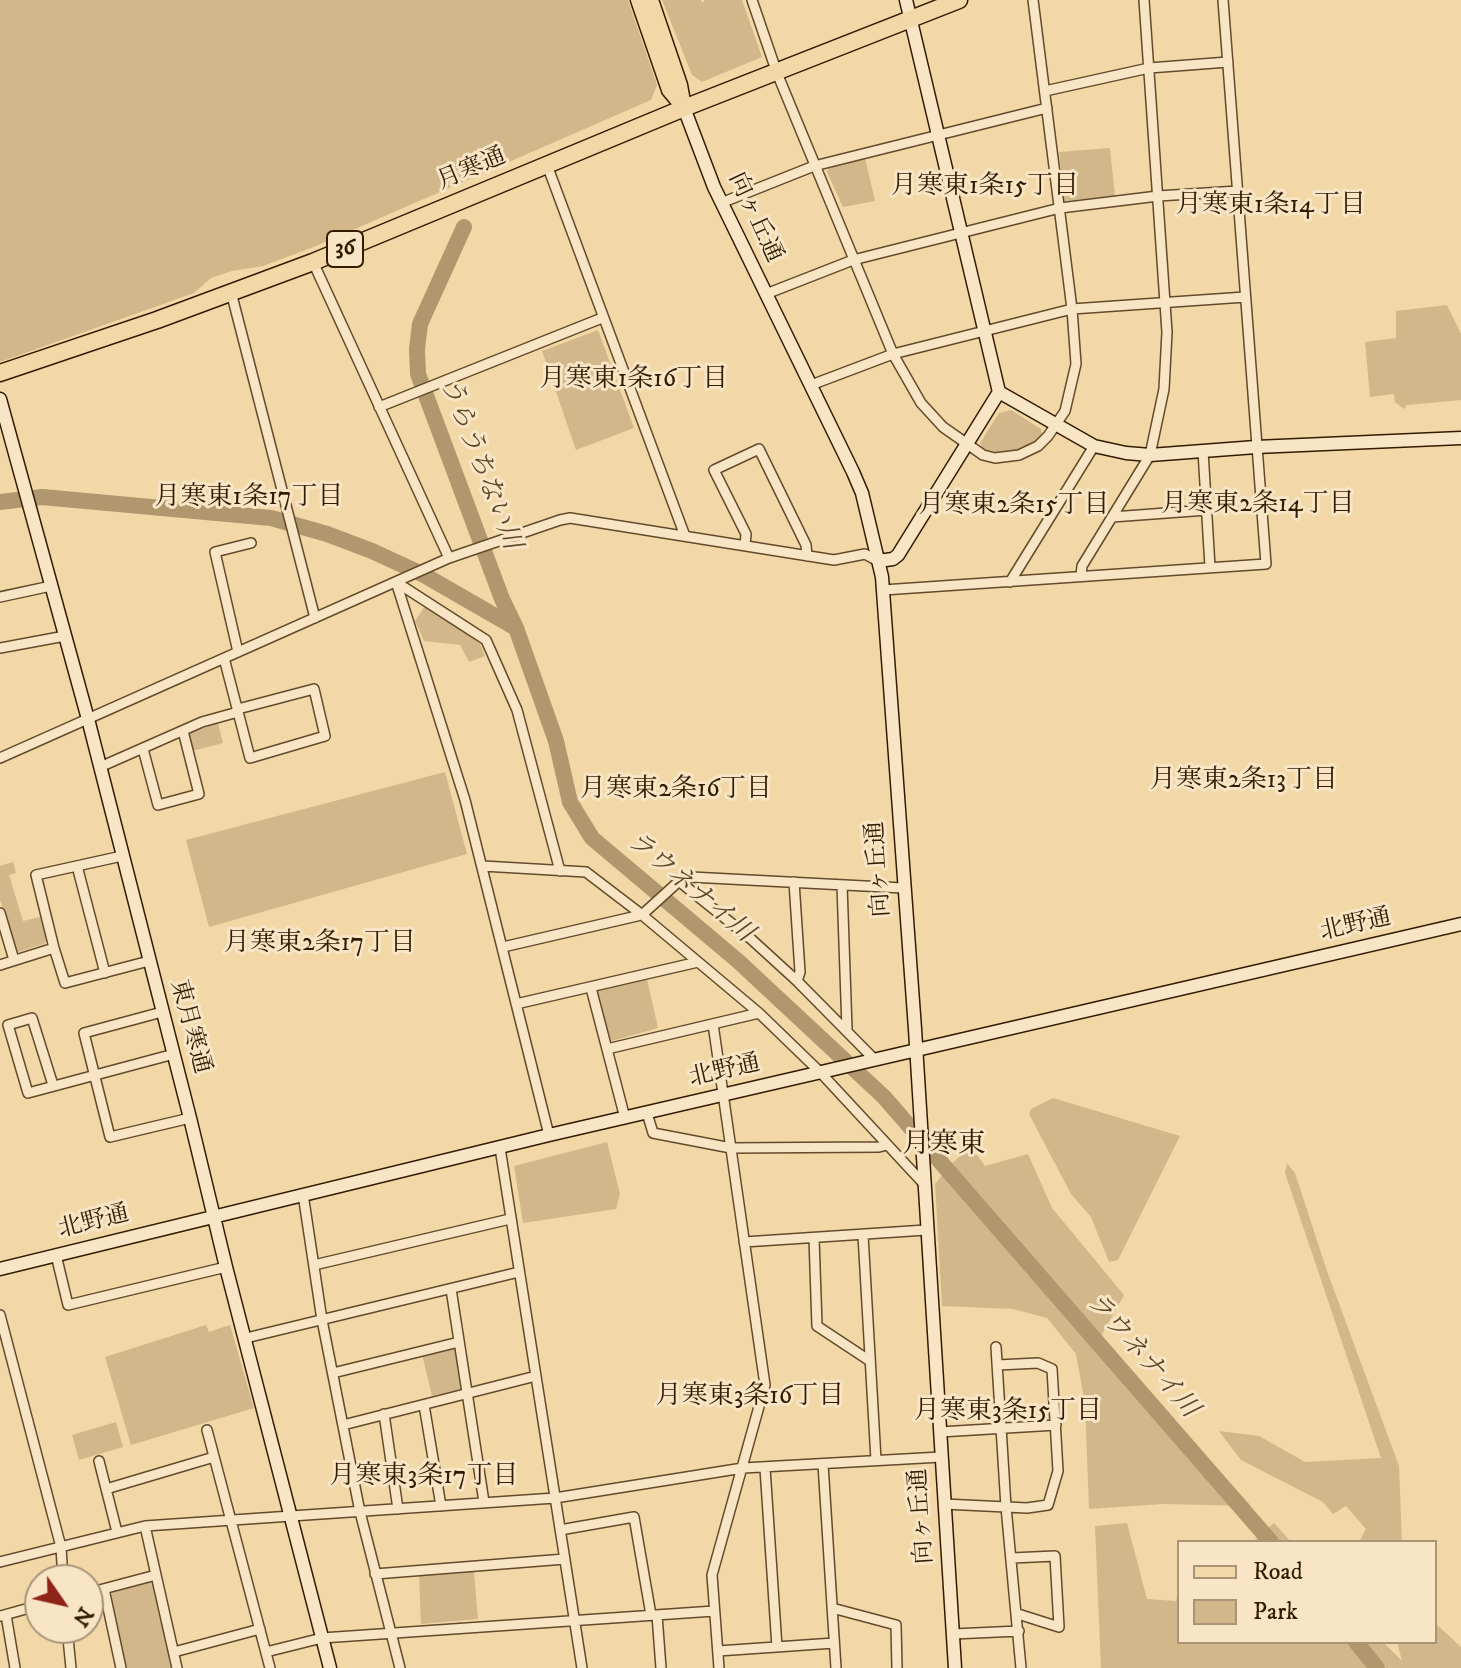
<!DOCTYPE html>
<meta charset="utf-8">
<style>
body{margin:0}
#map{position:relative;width:1461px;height:1668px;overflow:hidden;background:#f2d7a7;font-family:"IM FELL DW Pica",serif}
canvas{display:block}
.legend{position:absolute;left:1177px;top:1540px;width:260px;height:104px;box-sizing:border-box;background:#f7e5c6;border:2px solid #a99477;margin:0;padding:10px 14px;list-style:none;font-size:24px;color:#331b00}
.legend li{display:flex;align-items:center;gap:16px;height:40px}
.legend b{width:40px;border:2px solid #a99477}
.north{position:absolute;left:24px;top:1564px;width:80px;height:80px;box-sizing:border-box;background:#f7e5c6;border:2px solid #a99477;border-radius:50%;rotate:124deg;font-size:22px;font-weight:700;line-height:32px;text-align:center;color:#331b00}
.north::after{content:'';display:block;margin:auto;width:28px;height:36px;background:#8f2418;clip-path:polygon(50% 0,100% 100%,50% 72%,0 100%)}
</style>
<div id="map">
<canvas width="1461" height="1668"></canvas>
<ul class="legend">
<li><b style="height:10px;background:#f2d7a7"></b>Road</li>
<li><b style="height:22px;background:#d2b78b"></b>Park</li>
</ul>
<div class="north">N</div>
</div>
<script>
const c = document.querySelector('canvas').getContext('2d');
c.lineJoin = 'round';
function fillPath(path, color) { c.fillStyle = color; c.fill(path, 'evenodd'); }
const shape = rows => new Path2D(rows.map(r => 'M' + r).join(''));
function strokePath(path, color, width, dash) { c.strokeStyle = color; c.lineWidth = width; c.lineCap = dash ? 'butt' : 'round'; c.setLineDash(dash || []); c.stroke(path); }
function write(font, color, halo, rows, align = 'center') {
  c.font = font + ' "IM FELL DW Pica","Noto Serif JP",serif'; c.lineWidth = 6; c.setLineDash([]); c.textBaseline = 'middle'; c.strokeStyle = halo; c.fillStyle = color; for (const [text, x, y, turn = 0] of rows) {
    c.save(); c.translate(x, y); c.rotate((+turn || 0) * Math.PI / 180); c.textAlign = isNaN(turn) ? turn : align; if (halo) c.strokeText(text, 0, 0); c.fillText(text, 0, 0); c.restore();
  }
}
fillPath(shape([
 [0,0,628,0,657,85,651,100,316,246,263,266,232,271,211,278,194,293,0,362],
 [662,0,701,0,702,3,705,0,742,0,762,57,702,82,692,75],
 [1110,148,1115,196,1064,201,1059,152],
 [865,158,875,201,843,207,827,172,829,166],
 [1447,305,1461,334,1461,400,1407,405,1404,409,1395,402,1394,394,1370,397,1365,342,1396,338,1396,311],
 [598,330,634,428,576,450,542,351],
 [1011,410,1041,429,1042,435,1033,443,1015,451,1001,453,983,449,980,443,999,413],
 [425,606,456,625,480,644,485,656,469,662,460,645,424,641,415,621],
 [218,723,223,743,192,751,188,736,190,733],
 [445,772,467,854,209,927,186,840],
 [13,862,16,873,9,875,23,921,40,917,46,940,44,944,18,952,0,900,0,866],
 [647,979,658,1028,612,1041,609,1039,597,993,598,990],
 [1053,1098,1180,1136,1118,1260,1109,1262,1091,1217,1071,1194,1029,1114,1031,1109],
 [607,1142,620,1194,616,1209,523,1223,514,1166],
 [971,1147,985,1166,1028,1154,1052,1208,1124,1295,1100,1338,1251,1506,1163,1504,1089,1509,1085,1404,1076,1354,1047,1318,1013,1309,942,1306,935,1184,952,1163],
 [1287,1163,1295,1173,1327,1271,1399,1466,1402,1542,1359,1542,1366,1529,1346,1506,1333,1514,1323,1502,1241,1460,1219,1431,1259,1436,1305,1462,1381,1458,1285,1173],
 [206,1325,209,1332,230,1325,254,1408,131,1445,105,1357],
 [456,1346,463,1389,432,1396,422,1354],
 [116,1422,123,1447,79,1460,72,1435],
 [1127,1523,1147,1599,1176,1601,1179,1590,1179,1642,1383,1642,1402,1661,1397,1642,1435,1642,1435,1623,1461,1647,1461,1668,1101,1668,1095,1526],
 [1274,1523,1291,1542,1253,1542],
 [474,1571,478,1619,421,1624,419,1576],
 [150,1582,153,1586,171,1668,126,1668,111,1596,113,1592]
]), '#d2b78b');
strokePath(shape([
 [464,227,420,324,417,349,418,374,502,599,516,628,556,741,570,802,592,838,738,961,884,1097,1271,1542],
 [0,502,42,497,271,518,327,534,372,551,424,575,516,628],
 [1356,1642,1377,1668]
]), '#b1976e', 16);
const street = shape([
 [752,0,777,73,893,354,921,403,943,427,983,455,995,458,1019,455,1038,446,1048,436,1065,411,1076,364,1072,309,1033,0],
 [1045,91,1149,68,1228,62],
 [547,165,685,536],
 [721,203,814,166,1047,108],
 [313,262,449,558],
 [231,292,315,618],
 [766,294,853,260,1060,208,1158,196,1238,191],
 [811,385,893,354,1072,309,1245,297],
 [379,407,602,318],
 [1203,451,1210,567],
 [1112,517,1207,510],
 [745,546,746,534,714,470,759,449,806,545,807,556],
 [1081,576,1082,566,1150,455,1164,389,1167,332,1144,0],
 [396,582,465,800,549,1135],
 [396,582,486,640,517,710,560,871],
 [1010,582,1094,446],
 [883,590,1266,564,1223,0],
 [0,597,51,586],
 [0,648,65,636],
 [238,652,215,552,251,543],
 [224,658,250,758,325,736,314,689,238,709],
 [143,749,158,805,199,794,183,731],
 [0,758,449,558,560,520,570,518,834,560,865,554,878,561],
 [100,767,202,722,238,712],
 [122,856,36,875,54,948,65,983,149,961],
 [77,866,105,973],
 [483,866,586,872,641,914,759,1013,820,1072,923,1183],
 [680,882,751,939,797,981,875,1060],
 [794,882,800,972,797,981],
 [842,885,847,1029],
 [0,913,14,960],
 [503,947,637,916,644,913,677,883,691,877,903,888],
 [0,965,54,948],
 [591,988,625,1118],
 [516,1004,698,962],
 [162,1012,84,1033,110,1137,190,1118],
 [713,1024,765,1385,712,1575,719,1668],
 [607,1049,759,1013],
 [53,1085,32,1018,8,1025,28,1093,174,1054],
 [647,1113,653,1133,731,1148,879,1147,887,1145],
 [500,1148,582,1668],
 [303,1194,322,1320,360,1512,400,1668],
 [863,1235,876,1460],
 [814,1238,817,1326,870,1361],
 [744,1242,926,1230],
 [56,1255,68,1305,226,1267],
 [314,1265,510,1219],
 [451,1289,484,1502],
 [0,1315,61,1547,63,1580],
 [246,1338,519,1272],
 [996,1347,1006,1507,1021,1668],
 [333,1373,459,1342],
 [424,1405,441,1506],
 [384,1414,398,1509],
 [343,1425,536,1376],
 [207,1430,270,1668],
 [940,1432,1056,1425],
 [99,1461,117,1532],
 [823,1464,836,1668],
 [765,1468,777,1647],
 [106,1489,214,1457],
 [944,1504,1027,1508,1048,1505,1058,1471,1052,1369,1038,1363,998,1365],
 [145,1526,177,1668],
 [560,1530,634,1517,651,1615],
 [1012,1558,1055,1556,1059,1627,1018,1614],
 [0,1562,145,1526,555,1498,743,1468,941,1457],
 [375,1574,565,1559],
 [104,1589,121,1668],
 [88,1593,156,1575],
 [832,1608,896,1625,897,1668],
 [6,1615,15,1668],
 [657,1615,661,1668],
 [1,1616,40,1605],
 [67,1628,71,1668],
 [953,1634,1019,1631],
 [718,1651,834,1643],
 [174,1652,260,1629],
 [266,1652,322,1638,714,1611]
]);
const secondary = shape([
 [906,0,999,392],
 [684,108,714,187,853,472,862,493,882,577,915,1029,955,1668],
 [0,399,88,719,190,1118,226,1267,330,1668],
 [878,561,893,559,898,555,999,392,1094,446,1126,453,1150,455,1256,447,1461,438],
 [0,1269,549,1135,1461,924]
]);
const primary = shape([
 [638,0,669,90,684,108],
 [651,0,680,85,684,107]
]);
const highway = shape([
 [0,373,157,320,313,262,684,108,959,0]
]);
strokePath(street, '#634a2a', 12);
strokePath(secondary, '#331b00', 15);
strokePath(primary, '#331b00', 17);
strokePath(highway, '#331b00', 19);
strokePath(street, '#f7e5c6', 9);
strokePath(secondary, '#f7e5c6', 12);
strokePath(primary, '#f2d7a7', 14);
strokePath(highway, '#f2d7a7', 16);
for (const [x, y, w] of [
 [345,249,36]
]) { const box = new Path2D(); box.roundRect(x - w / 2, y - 18, w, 36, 6); c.fillStyle = '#f7e5c6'; c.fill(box); strokePath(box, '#331b00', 2); }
write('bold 22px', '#331b00', null, [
 ["36",345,249]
]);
write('24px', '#331b00', '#f7e5c6', [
 ["月寒通",472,170,-23],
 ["向ヶ丘通",754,218,65],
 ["向ヶ丘通",880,869,-94],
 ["北野通",1356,926,-13],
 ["東月寒通",189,1027,75],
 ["北野通",725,1072,-13],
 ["北野通",94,1223,-14],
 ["向ヶ丘通",923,1516,-94]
]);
write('26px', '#331b00', '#f7e5c6', [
 ["月寒東1条15丁目",985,188],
 ["月寒東1条14丁目",1271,207],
 ["月寒東1条16丁目",634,381],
 ["月寒東1条17丁目",249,499],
 ["月寒東2条14丁目",1258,506],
 ["月寒東2条15丁目",1014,507],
 ["月寒東2条13丁目",1244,782],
 ["月寒東2条16丁目",676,791],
 ["月寒東2条17丁目",320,945],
 ["月寒東3条16丁目",750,1398],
 ["月寒東3条15丁目",1008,1413],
 ["月寒東3条17丁目",424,1478]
]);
write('italic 26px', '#5f4626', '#f7e5c6', [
 ["うらうちない川",479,464,69],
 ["ラウネナイ川",689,888,40],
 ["ラウネナイ川",1141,1356,49]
]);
write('28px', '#331b00', '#f7e5c6', [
 ["月寒東",944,1146]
]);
</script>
